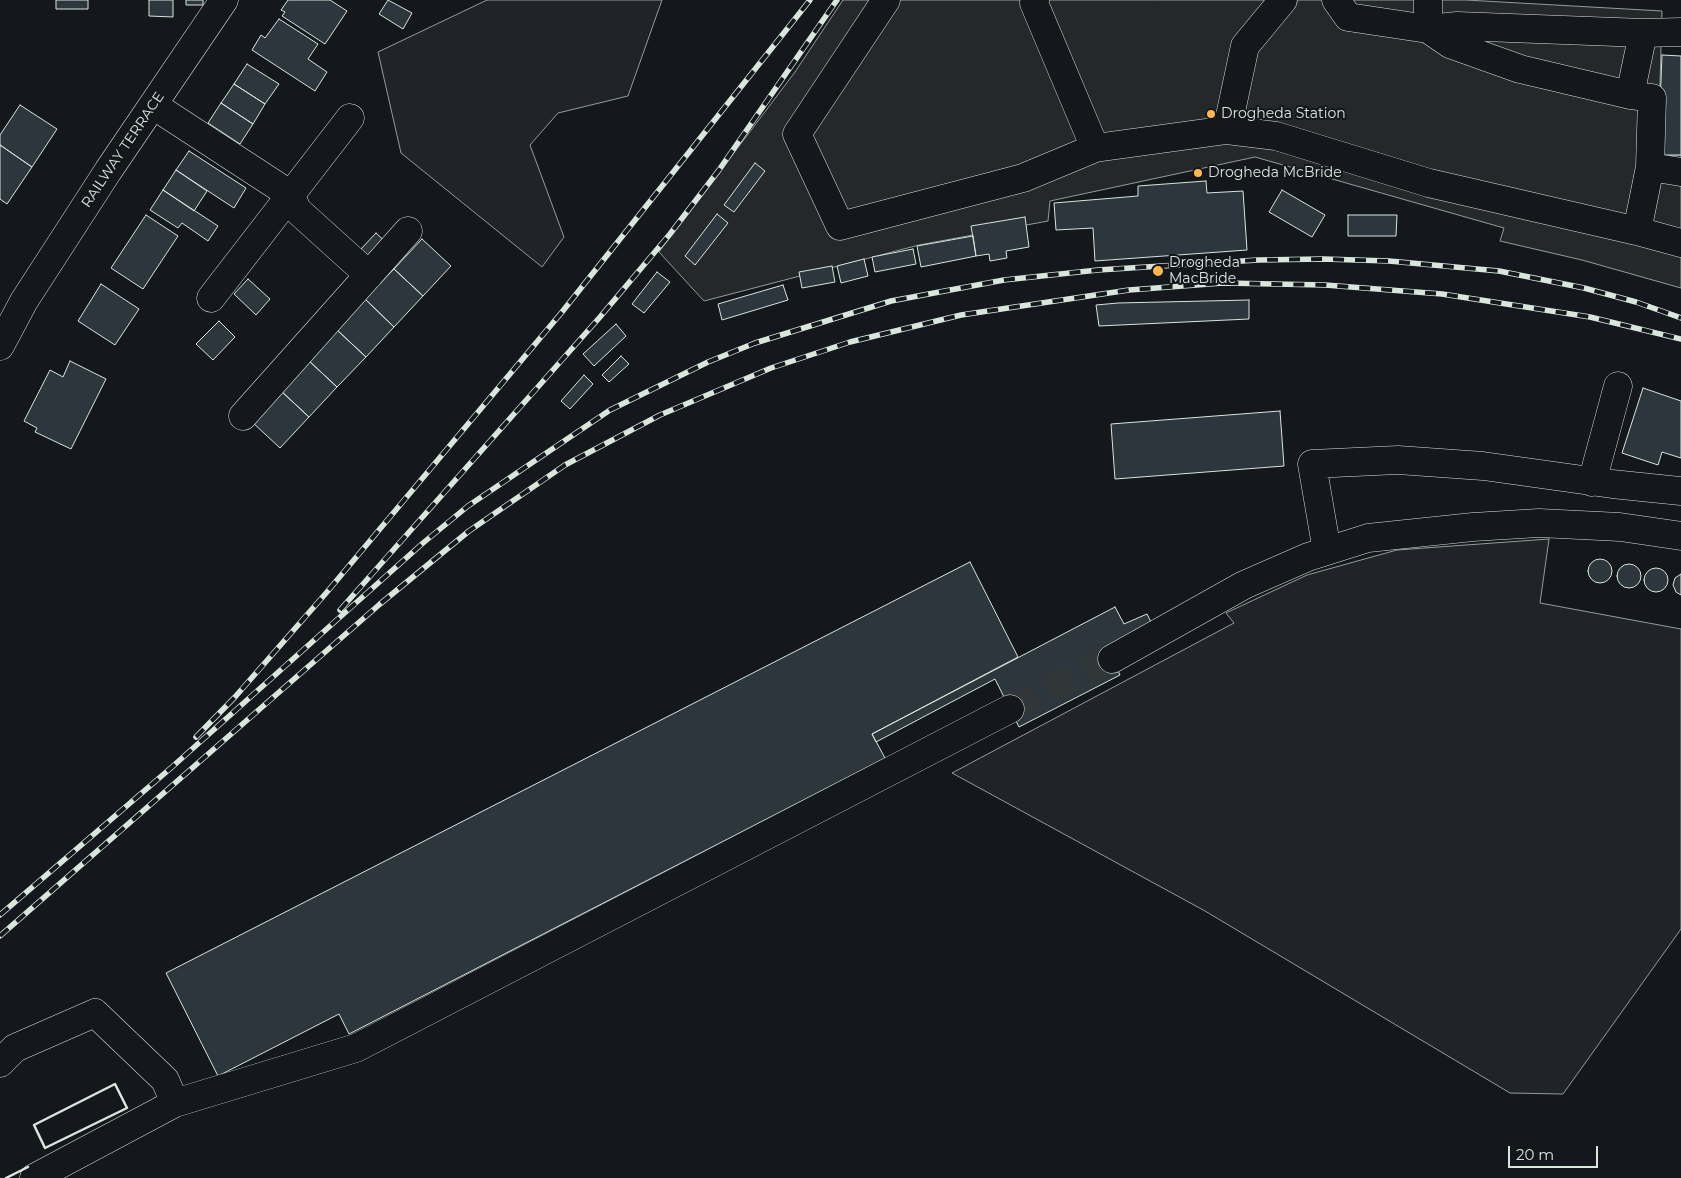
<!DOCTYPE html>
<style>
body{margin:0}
#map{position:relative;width:1681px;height:1178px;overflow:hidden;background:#14181c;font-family:Montserrat,sans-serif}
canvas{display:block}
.scale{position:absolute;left:1508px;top:1146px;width:90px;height:22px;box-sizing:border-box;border:2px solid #d8e6dc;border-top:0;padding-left:6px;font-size:15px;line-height:18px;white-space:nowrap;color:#d8e6dc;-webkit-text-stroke:4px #14181c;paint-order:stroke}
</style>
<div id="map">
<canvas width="1681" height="1178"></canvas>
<div class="scale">20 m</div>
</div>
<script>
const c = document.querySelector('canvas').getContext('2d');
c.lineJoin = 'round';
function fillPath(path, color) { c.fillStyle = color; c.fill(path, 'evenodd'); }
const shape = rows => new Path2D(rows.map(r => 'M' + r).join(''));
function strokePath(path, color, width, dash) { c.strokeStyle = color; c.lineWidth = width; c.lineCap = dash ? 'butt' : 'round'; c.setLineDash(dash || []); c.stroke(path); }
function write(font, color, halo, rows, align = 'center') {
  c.font = font + ' Montserrat,sans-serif'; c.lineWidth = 4; c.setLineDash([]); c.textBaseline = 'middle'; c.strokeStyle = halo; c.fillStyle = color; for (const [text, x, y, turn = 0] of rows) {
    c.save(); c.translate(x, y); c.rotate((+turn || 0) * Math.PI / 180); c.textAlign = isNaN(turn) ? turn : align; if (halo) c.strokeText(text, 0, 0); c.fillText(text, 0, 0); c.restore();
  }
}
const green = shape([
 [487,0,662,0,628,96,558,113,530,145,564,237,542,267,401,153,378,52,487,0],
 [1549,539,1540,603,1681,629,1681,929,1563,1094,1510,1093,1205,911,952,773,1234,623,1226,613,1307,575,1397,550,1549,539]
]);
fillPath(green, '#202428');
strokePath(green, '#939e99', 1);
const parking = shape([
 [843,0,1466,0,1662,11,1658,155,1681,155,1681,288,1582,260,1500,241,1504,228,1255,157,1050,201,1048,221,919,245,704,301,659,252,795,72,843,0]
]);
fillPath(parking, '#24282b');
strokePath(parking, '#939e99', 1);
const building = shape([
 [56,0,88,0,88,9,56,9,56,0],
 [149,0,173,0,173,17,149,16,149,0],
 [186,0,203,0,203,5,186,5,186,0],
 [288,0,330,0,347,11,325,44,282,16,285,12,281,10,288,0],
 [388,0,412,13,403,29,379,14,388,0],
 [279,19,318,44,308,59,327,72,315,91,252,50,261,35,265,38,279,19],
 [1662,55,1681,56,1681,155,1658,155,1662,55],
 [247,64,279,84,265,104,234,84,247,64],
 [234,84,265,104,253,124,221,103,234,84],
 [221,103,253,124,240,144,208,123,221,103],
 [20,105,57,129,32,167,0,145,0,135,20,105],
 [0,145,32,167,7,204,0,199,0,145],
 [189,151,246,188,234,208,176,170,189,151],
 [755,163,765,171,734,212,724,205,755,163],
 [176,170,207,191,194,211,163,190,176,170],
 [1206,181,1207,193,1243,191,1247,250,1095,261,1093,228,1056,230,1054,203,1138,196,1138,186,1206,181],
 [163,190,218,226,208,241,182,223,178,228,150,210,163,190],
 [1282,190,1325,215,1312,237,1269,212,1282,190],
 [717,214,728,223,695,265,685,256,717,214],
 [146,215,178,236,143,289,111,268,146,215],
 [1348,215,1397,215,1396,236,1348,236,1348,215],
 [1025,217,1029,247,1006,251,1007,258,990,261,989,254,976,256,971,226,1025,217],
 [376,233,390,246,373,263,360,250,376,233],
 [973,236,976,256,921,267,917,246,973,236],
 [422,239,451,266,423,296,394,269,422,239],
 [913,249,916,264,875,272,872,257,913,249],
 [864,259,868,276,841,283,837,266,864,259],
 [832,266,835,282,802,288,799,272,832,266],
 [394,269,423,296,394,327,365,299,394,269],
 [657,272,670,282,644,313,632,304,657,272],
 [248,279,270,299,256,315,234,294,248,279],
 [101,284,139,309,115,345,78,321,101,284],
 [783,285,788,300,722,320,718,304,783,285],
 [365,299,394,327,366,357,337,330,365,299],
 [1249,300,1249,319,1120,325,1099,326,1096,305,1118,303,1249,300],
 [219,321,235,337,213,360,196,344,219,321],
 [616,324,626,336,594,366,583,354,616,324],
 [337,330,366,357,337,387,308,360,337,330],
 [621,356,629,364,609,382,602,375,621,356],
 [308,360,337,387,309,417,280,390,308,360],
 [70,361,106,379,71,449,35,432,37,428,24,421,50,370,63,377,70,361],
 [584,375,593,384,570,409,561,401,584,375],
 [1643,388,1681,401,1681,458,1662,452,1658,465,1622,453,1643,388],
 [280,390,309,417,280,448,251,421,280,390],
 [1280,411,1284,466,1115,479,1111,424,1280,411],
 '1588 571a12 12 0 1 1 24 0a12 12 0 1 1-24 0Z',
 [970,562,1018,657,872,734,885,758,349,1034,339,1014,218,1076,166,973,970,562],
 '1617 576a12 12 0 1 1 24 0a12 12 0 1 1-24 0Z',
 '1644 580a12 12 0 1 1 24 0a12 12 0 1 1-24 0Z',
 [1681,574,1681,595,1676,592,1673,585,1675,578,1681,574],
 [1115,607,1124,624,1147,614,1152,624,1108,650,1120,675,1019,727,995,679,876,742,872,734,1115,607]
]);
fillPath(building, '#2c363c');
strokePath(building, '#d8e6dc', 1);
strokePath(shape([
 [1010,709,1112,659]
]), '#313739', 28, [28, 14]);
const minor = shape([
 [886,0,797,134,840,226,1023,178,1095,148],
 [1035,0,1034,3,1095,148,1227,130,1276,136,1429,183,1637,231],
 [1336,0,1348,17,1428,29,1428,0],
 [1457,26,1643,33,1630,95,1520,69,1450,44,1428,29,1457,26],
 [1643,33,1681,32],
 [1630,95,1652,98,1650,167,1637,231,1681,243],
 [153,105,291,195,297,210,369,275],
 [1227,130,1245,46,1283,0],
 [1650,167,1681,172],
 [211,298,350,118],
 [0,346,24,301,108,171,224,0],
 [243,416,408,231],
 [1592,482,1618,386],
 [1327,551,1312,464,1398,460,1483,466,1612,484,1681,491],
 [1112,659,1244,585,1308,557,1368,538,1473,527,1539,523,1620,527,1681,536],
 [0,1063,15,1048,95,1013,165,1080,175,1103,356,1048,1010,709],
 [34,1178,175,1103]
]);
strokePath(minor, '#d8e6dc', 29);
strokePath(minor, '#14181c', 28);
const rail = shape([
 [340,610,600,317,670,234,719,170,837,0],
 [196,737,235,697,327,592,562,312,810,0],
 [0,915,172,767,423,543,468,506,610,410,708,362,755,343,891,301,1004,280,1098,270,1258,260,1323,259,1389,261,1499,271,1584,288,1636,302,1681,318],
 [0,936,380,604,469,531,565,465,660,415,771,368,850,342,961,315,1129,290,1223,283,1325,285,1442,294,1590,317,1681,339]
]);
strokePath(rail, '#d8e6dc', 5.5);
strokePath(rail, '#14181c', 4, [11]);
strokePath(shape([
 [115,1084,127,1108,45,1148,34,1125,115,1084],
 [6,1178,28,1167]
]), '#d8e6dc', 2.5);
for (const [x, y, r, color] of [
 [1211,114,5,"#ffb74d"],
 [1198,173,5,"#ffb74d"],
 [1158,271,6,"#ffb74d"]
]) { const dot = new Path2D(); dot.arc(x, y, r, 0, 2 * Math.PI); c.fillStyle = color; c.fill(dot); strokePath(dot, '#14181c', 2); }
write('14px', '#d8e6dc', '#14181c', [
 ["Drogheda Station",1221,114],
 ["Drogheda McBride",1208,173],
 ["Drogheda",1169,263],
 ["MacBride",1169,279]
], 'left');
write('14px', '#d8e6dc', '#14181c', [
 ["RAILWAY TERRACE",123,150,-56]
]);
</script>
